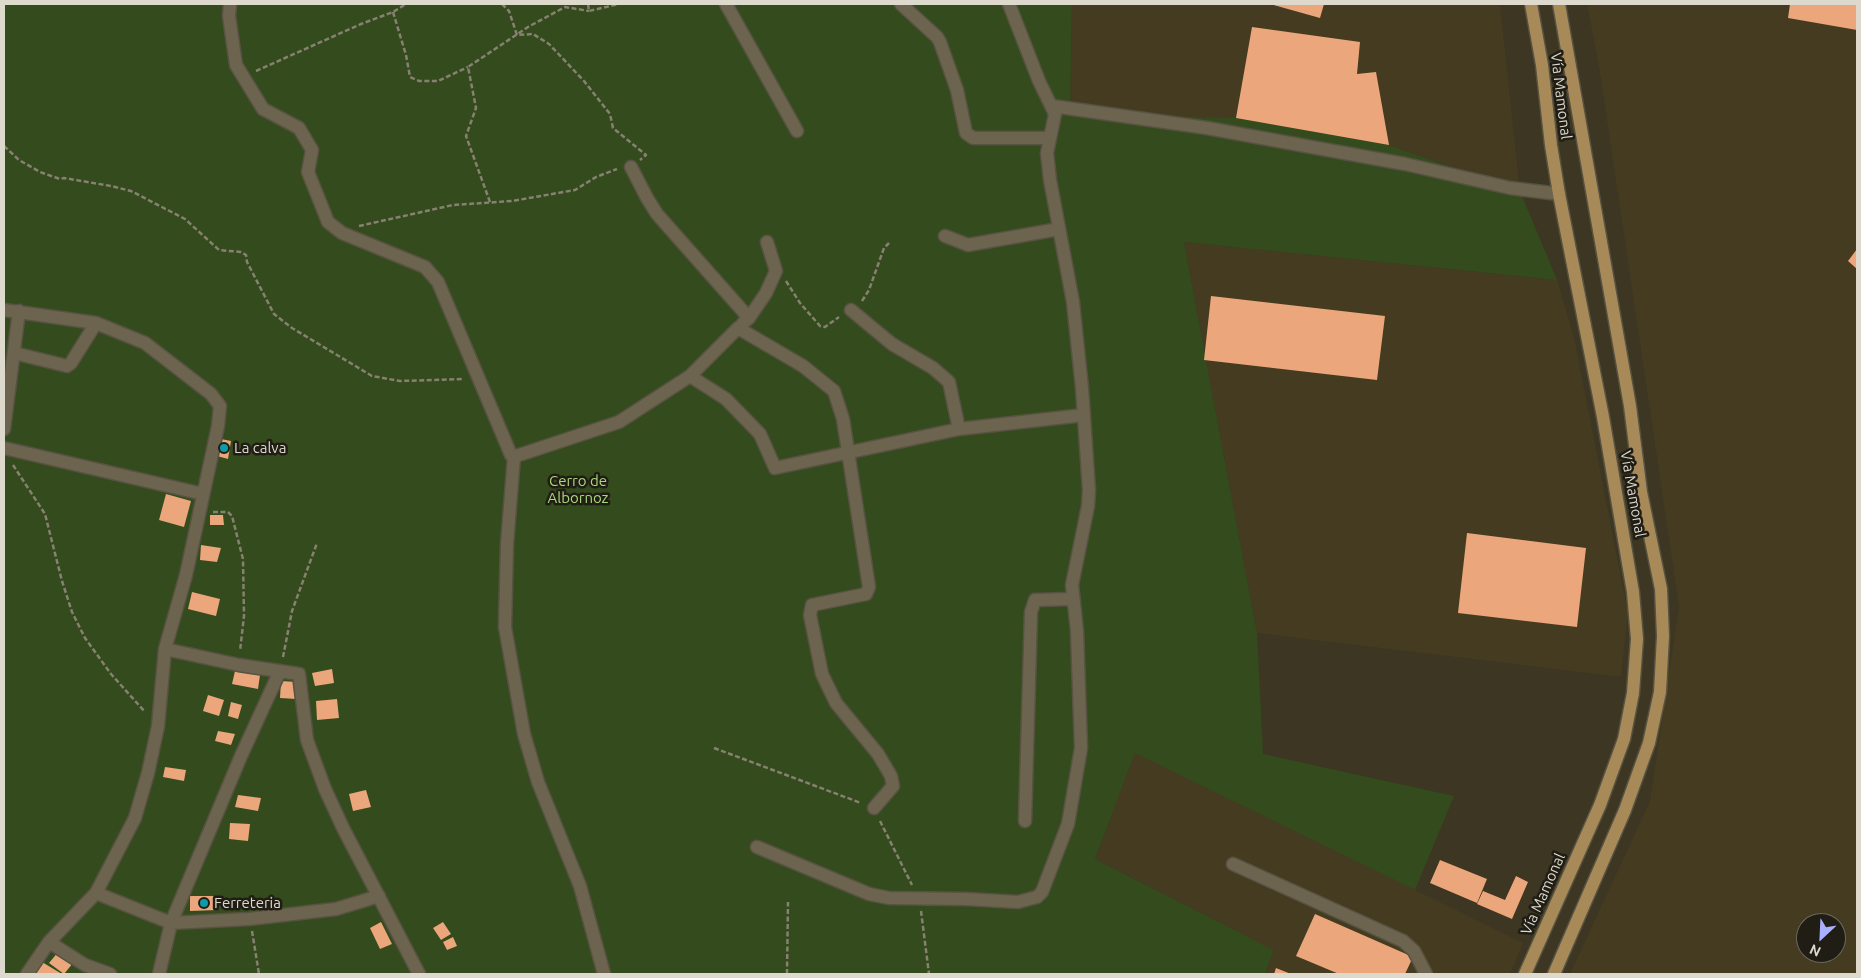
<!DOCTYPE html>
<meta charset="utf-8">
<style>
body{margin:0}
#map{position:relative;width:1861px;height:978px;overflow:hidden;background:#3c3622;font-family:Ubuntu,sans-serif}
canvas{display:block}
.frame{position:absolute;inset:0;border:5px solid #ddd9cd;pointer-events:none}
.north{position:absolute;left:1796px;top:913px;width:50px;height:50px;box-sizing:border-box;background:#201d15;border:1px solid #6c685f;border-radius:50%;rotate:205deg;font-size:14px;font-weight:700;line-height:20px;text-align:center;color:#ddd9cd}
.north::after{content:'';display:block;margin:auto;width:18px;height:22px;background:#a9b0fc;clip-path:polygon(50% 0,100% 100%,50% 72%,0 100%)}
</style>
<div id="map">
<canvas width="1861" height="978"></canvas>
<div class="frame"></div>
<div class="north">N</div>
</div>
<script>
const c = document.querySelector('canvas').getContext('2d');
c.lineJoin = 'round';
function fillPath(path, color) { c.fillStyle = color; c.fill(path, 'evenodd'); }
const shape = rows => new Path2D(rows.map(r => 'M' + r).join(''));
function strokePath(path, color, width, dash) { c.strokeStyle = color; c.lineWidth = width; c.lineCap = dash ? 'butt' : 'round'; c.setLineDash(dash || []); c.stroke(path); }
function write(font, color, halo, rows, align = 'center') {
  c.font = font + ' Ubuntu,sans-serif'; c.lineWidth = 5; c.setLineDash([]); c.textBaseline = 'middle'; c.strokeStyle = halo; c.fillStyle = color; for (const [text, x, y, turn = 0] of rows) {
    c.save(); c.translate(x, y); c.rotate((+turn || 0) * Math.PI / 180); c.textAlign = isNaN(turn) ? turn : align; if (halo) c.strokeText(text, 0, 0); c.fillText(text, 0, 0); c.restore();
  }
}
fillPath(shape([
 [1072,4,1500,4,1520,191,1389,145,1070,114],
 [1587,4,1857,4,1857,974,1570,974,1650,801,1679,607,1600,73],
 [1806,923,1836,923,1836,953,1806,953],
 [1184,242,1557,280,1574,337,1628,613,1621,677,1257,633],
 [1135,752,1523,943,1510,974,1265,974,1274,950,1095,859]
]), '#443b20');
fillPath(shape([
 [4,4,1072,4,1070,114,1236,118,1389,145,1520,191,1557,280,1184,242,1257,633,1263,754,1454,796,1415,890,1135,753,1095,859,1274,950,1265,974,4,974]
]), '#344b1d');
fillPath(shape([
 [1270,4,1324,4,1320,18],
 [1790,4,1857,4,1857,30,1788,18],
 [1252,27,1360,42,1357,74,1376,72,1389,145,1236,118],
 [1857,249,1857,269,1848,261],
 [1211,296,1385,316,1377,380,1204,360],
 [221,439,231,441,228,459,217,456],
 [166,494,191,501,184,527,159,520],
 [210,515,223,515,224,525,210,525],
 [1467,533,1586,548,1577,627,1458,613],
 [201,545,221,548,217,562,200,560],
 [192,592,220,599,216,616,188,609],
 [332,669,334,683,315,686,312,673],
 [235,671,260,675,258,689,232,684],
 [281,681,297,682,297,699,280,698],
 [208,695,224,700,219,716,203,711],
 [337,699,339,718,317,720,316,701],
 [231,702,242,705,238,719,228,716],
 [218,731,235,734,231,745,215,741],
 [165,767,186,770,184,781,163,777],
 [366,790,371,807,353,811,349,794],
 [238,795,261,798,258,811,235,807],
 [230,823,250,824,248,841,229,839],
 [1440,860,1487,879,1477,903,1430,883],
 [1516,876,1528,882,1512,919,1477,904,1483,891,1505,900],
 [190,896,217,896,217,910,190,911],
 [1315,914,1413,957,1405,974,1339,974,1296,956],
 [381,922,392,944,380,949,370,928],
 [443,922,451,934,441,940,433,928],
 [453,937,457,946,447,950,443,942],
 [59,951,73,963,64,974,49,963],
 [42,962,62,974,35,974],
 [1276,968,1291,974,1274,974]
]), '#eca67b');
const minor = shape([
 [230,4,229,16,236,65,263,109,299,128,312,150,308,172,328,222,342,233,425,267,438,282,511,455,516,456,619,422,690,376,738,328,803,366,834,391,843,419,869,587,866,594,812,605,810,615,822,674,836,703,878,754,891,776,893,786,874,808],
 [726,4,797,131],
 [901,4,937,37,940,42,957,90,966,133,973,138,1049,138],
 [1052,106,1207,128,1405,164,1510,188,1559,194],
 [631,167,647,198,657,214,749,318],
 [945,236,968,245,1059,229],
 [4,310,96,323,145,343,211,394,220,406,218,426,186,575,165,649,158,726,148,773,135,818,96,893,49,942,27,974],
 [851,310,892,344,933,368,949,382,959,429],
 [743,323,749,318,766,293,776,271,767,242],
 [14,353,67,366,71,363,96,323],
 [690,376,726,399,760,434,775,468,959,429,1084,415],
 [4,429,19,311],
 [4,448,203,494],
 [514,457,507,544,505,627,524,734,538,782,580,886,604,974],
 [165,649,239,665,299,674,307,740,325,789,343,828,419,974],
 [1025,821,1031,612,1035,600,1073,599],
 [757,847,869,894,889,898,966,899,1018,902,1037,897,1042,892,1068,824,1081,748,1077,631,1072,585,1088,506,1089,490,1082,388,1073,302,1050,180,1047,153,1055,114,1039,81,1009,4],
 [1233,864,1403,941,1414,951,1426,974],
 [96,893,171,923,249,919,336,909,379,896],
 [49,942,85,965,110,974],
 [159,974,171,923,241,756,280,671]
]);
const major = shape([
 [1525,974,1600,805,1624,739,1633,693,1637,639,1633,592,1603,417,1559,194,1551,145,1542,65,1531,4],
 [1554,974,1625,810,1649,743,1660,692,1663,636,1661,589,1641,492,1630,406,1559,4]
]);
strokePath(minor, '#575241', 15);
strokePath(major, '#575241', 15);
strokePath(shape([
 [502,4,509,11,517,35,533,34,549,44,584,81,610,114,613,128,646,155,640,160],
 [588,4,589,11,619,4],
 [393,12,406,55,410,77,419,81,438,81,468,67],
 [256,71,361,24,393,12,406,4],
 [4,146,19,160,40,172,60,179,64,178,111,186,131,191,185,219,219,250,241,252,246,255,247,262,274,314,292,328,372,376,400,381,464,379],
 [490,202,466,136,476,108,468,67,528,27,565,7,589,11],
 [359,226,453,205,512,201,575,190,596,177,617,169],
 [786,281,800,303,820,326,825,327,839,317],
 [862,301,869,290,884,248,889,243],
 [13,465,45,514,62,581,72,612,85,638,111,674,145,712],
 [213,512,228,512,232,516,243,559,244,616,240,651],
 [283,657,292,611,317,543],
 [714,748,861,803],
 [880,821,912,885],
 [921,911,929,974],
 [252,931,259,974],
 [787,974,788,902]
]), '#868170', 2.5, [5, 2.5]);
strokePath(minor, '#6c644f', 12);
strokePath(major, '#a88a58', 12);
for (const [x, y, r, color] of [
 [224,448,5,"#0f9aa8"],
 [204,903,5,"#0f9aa8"]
]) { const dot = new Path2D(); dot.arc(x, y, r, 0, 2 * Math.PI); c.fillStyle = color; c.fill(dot); strokePath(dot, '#201d15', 2); }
write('15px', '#ddd9cd', '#201d15', [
 ["Vía Mamonal",1561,96,83],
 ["Vía Mamonal",1633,494,80],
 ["Vía Mamonal",1543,894,-66]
]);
write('15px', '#ddd9cd', '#201d15', [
 ["La calva",234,448],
 ["Ferreteria",214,903]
], 'left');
write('15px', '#a9d87c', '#201d15', [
 ["Cerro de",578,481],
 ["Albornoz",578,498]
]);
</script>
